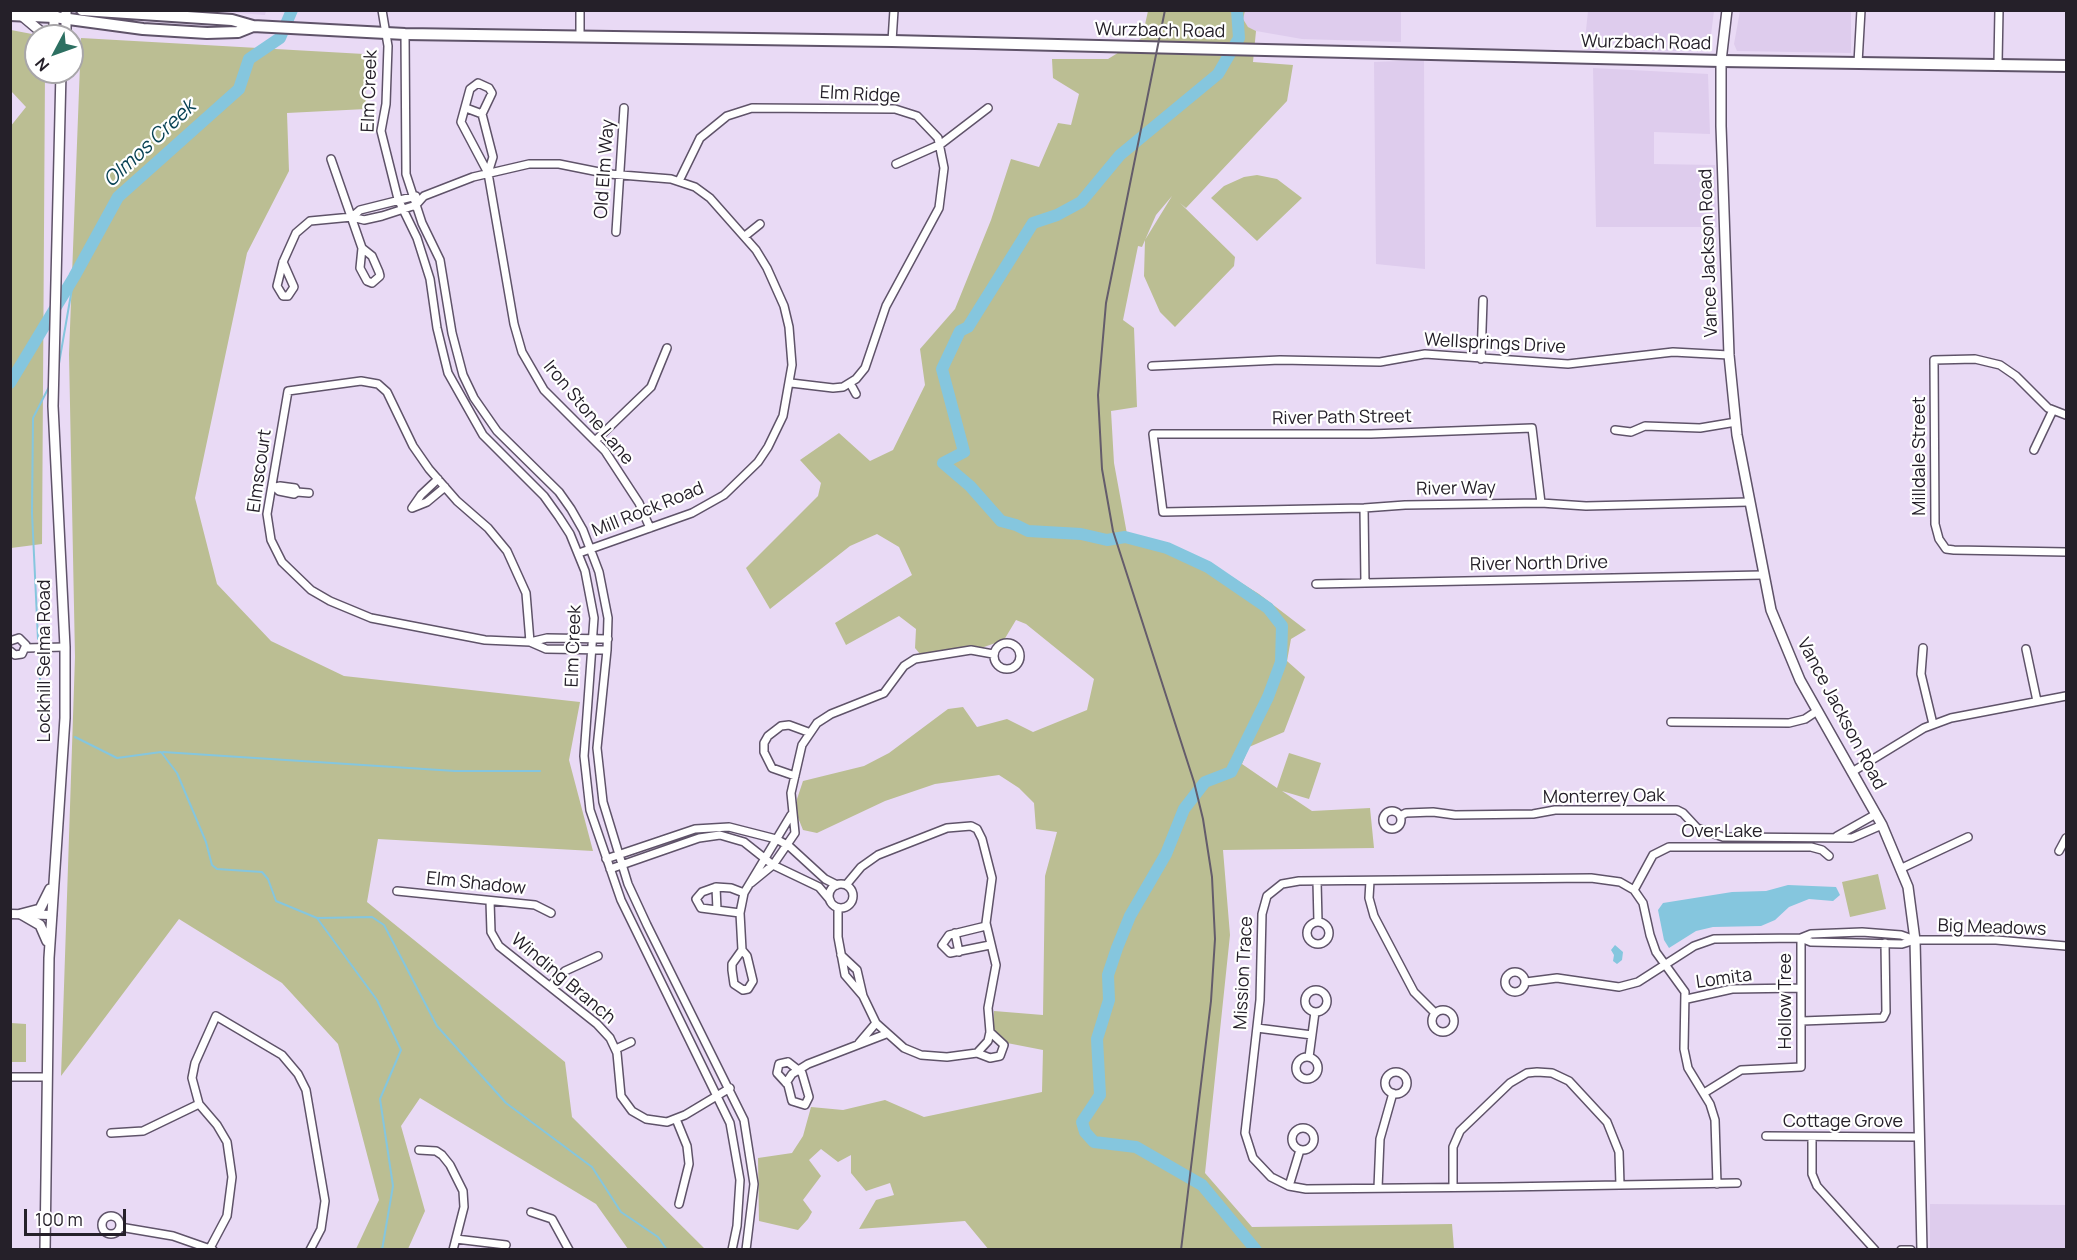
<!DOCTYPE html>
<style>
body{margin:0}
#map{position:relative;width:2077px;height:1260px;overflow:hidden;background:#e9daf5;font-family:Manrope,sans-serif}
canvas{display:block}
.frame{position:absolute;inset:0;border:12px solid #252029;pointer-events:none}
.north{position:absolute;left:24px;top:24px;width:60px;height:60px;box-sizing:border-box;background:#fff;border:2px solid #a8a6a9;border-radius:50%;rotate:229deg;font-size:16px;font-weight:700;line-height:24px;text-align:center;color:#252029}
.north::after{content:'';display:block;margin:auto;width:21px;height:27px;background:#2d7062;clip-path:polygon(50% 0,100% 100%,50% 72%,0 100%)}
.scale{position:absolute;left:24px;top:1209px;width:102px;height:27px;box-sizing:border-box;border:3px solid #252029;border-top:0;padding-left:8px;font-size:18px;line-height:21px;white-space:nowrap;color:#252029;-webkit-text-stroke:4px #fff;paint-order:stroke}
</style>
<div id="map">
<canvas width="2077" height="1260"></canvas>
<div class="frame"></div>
<div class="north">N</div>
<div class="scale">100 m</div>
</div>
<script>
const c = document.querySelector('canvas').getContext('2d');
c.lineJoin = 'round';
function fillPath(path, color) { c.fillStyle = color; c.fill(path, 'evenodd'); }
const shape = rows => new Path2D(rows.map(r => 'M' + r).join(''));
function strokePath(path, color, width, dash) { c.strokeStyle = color; c.lineWidth = width; c.lineCap = dash ? 'butt' : 'round'; c.setLineDash(dash || []); c.stroke(path); }
function write(font, color, halo, rows, align = 'center') {
  c.font = font + ' Manrope,sans-serif'; c.lineWidth = 4.5; c.setLineDash([]); c.textBaseline = 'middle'; c.strokeStyle = halo; c.fillStyle = color; for (const [text, x, y, turn = 0] of rows) {
    c.save(); c.translate(x, y); c.rotate((+turn || 0) * Math.PI / 180); c.textAlign = isNaN(turn) ? turn : align; if (halo) c.strokeText(text, 0, 0); c.fillText(text, 0, 0); c.restore();
  }
}
fillPath(shape([
 [212,11,266,11,265,15],
 [1245,11,1401,11,1401,42,1302,39,1256,31,1248,27,1243,19],
 [1588,11,1714,11,1709,51,1584,50],
 [1740,11,1851,11,1851,53,1737,51,1734,44],
 [1424,60,1425,269,1376,264,1374,62],
 [1593,68,1708,74,1710,134,1654,132,1654,164,1715,165,1717,227,1596,227],
 [1930,1204,2065,1205,2065,1249,1930,1249]
]), '#decced');
fillPath(shape([
 [1148,11,1245,11,1243,19,1248,27,1256,31,1253,62,1293,65,1287,101,1186,208,1180,203,1235,257,1234,266,1175,327,1160,312,1144,276,1145,240,1172,196,1156,215,1142,247,1138,246,1123,320,1134,328,1137,407,1111,411,1114,463,1127,534,1176,549,1213,565,1259,594,1306,630,1291,639,1287,661,1305,677,1284,732,1249,747,1242,764,1277,788,1289,753,1321,763,1309,799,1282,791,1312,811,1370,808,1374,848,1223,850,1230,935,1205,1173,1252,1227,1452,1224,1454,1249,989,1250,965,1221,859,1229,876,1200,894,1195,890,1183,866,1191,851,1173,851,1155,838,1162,821,1149,809,1160,821,1176,803,1200,812,1212,808,1219,798,1230,759,1221,758,1158,792,1153,803,1136,811,1107,843,1110,885,1100,924,1117,1042,1092,1043,1050,1007,1043,993,1031,994,1011,1043,1015,1045,876,1057,832,1036,829,1034,803,1019,788,999,775,935,784,885,801,817,833,803,830,797,815,797,799,803,781,864,766,889,753,948,709,963,707,977,727,1007,719,1033,732,1087,710,1094,679,1026,624,1016,620,1004,640,984,647,920,654,915,648,916,629,899,616,846,645,835,623,912,575,899,547,877,534,850,546,770,609,746,568,818,496,821,483,800,460,839,433,870,461,893,450,925,385,920,349,955,309,991,220,1011,159,1039,167,1058,123,1071,125,1079,94,1053,78,1052,59,1108,59,1142,38],
 [11,30,32,34,36,37,36,72,45,72,42,544,11,548,10,127,26,107,11,91],
 [81,38,364,54,366,109,287,113,289,171,247,253,195,498,217,584,271,641,344,676,580,702,569,760,593,851,378,839,367,902,565,1062,572,1117,705,1249,628,1249,596,1204,420,1098,401,1126,425,1211,408,1249,356,1249,379,1200,338,1044,282,983,179,919,61,1076,75,657,69,354],
 [1257,175,1277,179,1302,198,1257,241,1211,198,1224,186,1244,177],
 [1878,874,1886,909,1850,917,1842,882],
 [11,1023,26,1024,26,1062,11,1062]
]), '#bbbe93');
fillPath(shape([
 [1788,885,1836,887,1840,895,1833,901,1809,899,1789,907,1775,920,1761,926,1713,927,1696,931,1669,948,1664,940,1658,910,1663,903,1732,892,1766,891],
 [1615,945,1623,952,1622,960,1617,964,1613,961,1614,955,1611,950]
]), '#85c6de');
strokePath(shape([
 [58,369,74,277],
 [38,639,32,513,33,418,50,385],
 [39,658,42,721,50,725],
 [75,737,117,758,161,752,177,773,206,842,212,865,217,869,262,872,268,879,276,901,317,918,372,917,384,925,437,1026,506,1103,592,1167,621,1212,658,1237,667,1250],
 [163,752,455,771,540,771],
 [317,918,377,1000,401,1050,380,1099,393,1186,382,1250]
]), '#85c6de', 2);
strokePath(shape([
 [1237,10,1239,38,1218,74,1120,155,1081,202,1057,215,1033,223,968,327,960,331,942,369,964,452,943,463,970,486,1001,521,1016,525,1028,531,1081,534,1107,540,1125,537,1167,548,1208,567,1268,608,1282,626,1281,662,1268,697,1231,772,1205,782,1184,809,1166,854,1130,916,1117,948,1108,975,1109,1000,1097,1039,1100,1095,1082,1122,1085,1132,1094,1142,1136,1147,1202,1185,1256,1250],
 [10,383,74,277,118,197,239,89,249,59,280,38,292,10]
]), '#85c6de', 12);
const minor = shape([
 [382,10,388,46,386,104,381,131,398,199,417,238,430,279,437,328,448,373,483,435,544,496,559,517,570,534,585,571,594,618,584,756,590,810,621,900,730,1123,740,1180,737,1226,732,1250],
 [405,34,406,174,422,223,440,260,452,333,463,375,474,398,497,431,559,492,571,509,583,530,599,572,608,618,607,650,597,748,603,802,628,884,647,925,744,1120,754,1184,746,1250],
 [580,35,580,10],
 [892,41,894,10],
 [1858,63,1861,10],
 [1998,63,1999,10],
 [466,108,482,114],
 [331,159,362,248,360,268,367,281,372,283,380,276,379,272,372,256,362,248],
 [896,164,941,144,988,108],
 [488,173,493,157,482,114,492,93,489,88,478,83,470,89,461,122,488,173,514,324,522,352,544,390,605,451,639,503,650,528],
 [679,181,700,138,727,116,752,108,895,109,917,116,938,138,944,168,939,208,886,306,865,368,856,379,843,387,833,388,791,383],
 [352,217,360,210,416,196],
 [616,232,624,108],
 [745,236,760,224],
 [283,262,294,287,288,296,283,296,277,286,283,262,296,233,310,221,352,217,364,220,382,216,416,205,424,196,473,177,529,164,559,164,609,174,671,179,695,187,710,198,756,250,767,268,784,306,789,327,792,365,783,416,768,447,758,462,724,495,692,513,579,553],
 [1481,359,1483,300],
 [1152,366,1280,360,1380,362,1425,354,1568,364,1673,352,1729,355],
 [361,381,378,384,387,392,413,446,429,469,457,501,488,528,507,551,526,593,530,642,485,640,371,618,330,601,311,590,282,562,271,540,267,514,288,391,361,381],
 [850,383,856,394],
 [2066,415,2048,408,2016,376,2000,365,1975,359,1934,360,1935,524,1939,539,1946,549,1954,550,2066,552],
 [1615,430,1631,432,1645,426,1700,428,1736,422],
 [596,440,651,387,667,348],
 [2034,450,2053,410],
 [438,479,421,495,412,508,427,502,445,487],
 [272,488,280,486,295,488,297,492],
 [276,488,279,491,294,494,297,492,309,493],
 [1541,503,1532,428,1371,434,1153,434,1163,512,1364,508,1405,505,1541,503,1586,506,1749,502],
 [1364,508,1365,583],
 [1316,584,1762,575],
 [10,641,19,638,26,645,22,654,15,655,10,651],
 [530,642,546,649,607,650],
 [530,642,547,638,608,639],
 '994 656a13 13 0 1 1 26 0a13 13 0 1 1-26 0Z',
 [26,648,65,647],
 [1923,648,1921,674,1933,724],
 [2026,649,2037,701],
 [1671,722,1789,723,1805,719,1817,711],
 [1852,772,1924,728,1951,718,2066,696],
 [795,776,772,768,764,752,764,743,768,736,781,726,789,725,808,732],
 '1383 820a9 9 0 1 1 18 0a9 9 0 1 1-18 0Z',
 [1400,816,1406,813,1433,812,1455,815,1533,814,1555,810,1677,810,1683,813,1697,828,1723,837,1852,838,1882,825],
 [1837,836,1876,814],
 [2059,851,2066,838],
 [606,859,695,829,729,827,776,839,789,846,825,879,837,885],
 [1902,868,1968,837],
 [610,869,699,838,720,835,744,842,773,865,819,887,830,900],
 [1317,881,1318,922],
 [1370,881,1369,898,1374,916,1414,992,1435,1013],
 [751,883,773,865,795,833,791,793,802,745,817,723,831,714,884,693,904,666,915,659,971,650,993,654],
 '829 896a12 12 0 1 1 24 0a12 12 0 1 1-24 0Z',
 [716,887,717,910],
 [1634,890,1653,855,1669,847,1811,847,1822,850,1829,856],
 [397,891,535,905,551,913],
 [490,901,491,932,499,946,597,1024,610,1038,617,1053,621,1096,632,1111,646,1119,667,1122,685,1115,730,1088],
 [838,908,838,937,845,975,863,996],
 [740,913,701,908,696,899,702,892,716,887,731,888,744,893],
 '1307 933a11 11 0 1 1 22 0a11 11 0 1 1-22 0Z',
 [986,926,949,935,942,945,950,953,990,945],
 [955,933,959,952],
 [1801,938,1811,942,1902,944,1915,940,1996,940,2066,946],
 [742,950,732,964,732,970,734,984,743,990,748,989,753,981,747,956,742,950,740,913,744,893,791,815],
 [841,955,857,970,863,996,876,1023,904,1048,921,1055,947,1057,977,1053,988,1041,990,1032,988,1008,996,965,986,923,992,878,982,839,977,829,971,826,947,828,878,855,861,867,846,885],
 '1505 982a10 10 0 1 1 20 0a10 10 0 1 1-20 0Z',
 [1526,982,1557,978,1619,987,1638,982,1694,946,1714,939,1801,938,1811,934,1862,932,1901,935,1915,940],
 [550,986,565,971,598,956],
 '1305 1001a11 11 0 1 1 22 0a11 11 0 1 1-22 0Z',
 [1687,999,1732,989,1801,988],
 '1432 1021a11 11 0 1 1 22 0a11 11 0 1 1-22 0Z',
 [1802,1021,1883,1018,1886,1012,1885,943],
 [1257,1028,1312,1035],
 [859,1043,876,1023],
 [616,1049,631,1042],
 [977,1053,990,1058,1000,1056,1004,1045,990,1032],
 '1296 1068a11 11 0 1 1 22 0a11 11 0 1 1-22 0Z',
 [1309,1057,1315,1012],
 [788,1062,802,1073,809,1097,805,1105,792,1101,788,1085,777,1073,779,1064,788,1062],
 '1385 1083a11 11 0 1 1 22 0a11 11 0 1 1-22 0Z',
 [10,1077,46,1077],
 [786,1083,792,1074,808,1064,886,1034],
 [1704,1093,1741,1070,1801,1067,1801,938],
 [676,1119,687,1146,689,1164,679,1204],
 '1292 1139a11 11 0 1 1 22 0a11 11 0 1 1-22 0Z',
 [111,1133,143,1131,199,1104],
 [1766,1136,1919,1137],
 [1812,1137,1812,1174,1817,1186,1875,1250],
 [419,1150,436,1151,442,1155,450,1165,463,1191,464,1207,453,1250],
 [1717,1184,1715,1120,1710,1104,1688,1068,1684,1049,1685,992,1656,952,1650,935,1643,903,1634,890,1620,882,1591,878,1299,881,1282,884,1267,896,1262,914,1260,1000,1245,1133,1253,1158,1271,1177,1289,1186,1306,1189,1502,1187,1620,1185,1737,1183],
 [1289,1186,1300,1150],
 [1453,1187,1453,1147,1460,1131,1510,1083,1527,1073,1537,1072,1552,1073,1569,1081,1607,1122,1619,1152,1620,1185],
 [1378,1188,1380,1139,1393,1093],
 [531,1212,552,1219,569,1250],
 '102 1225a9 9 0 1 1 18 0a9 9 0 1 1-18 0Z',
 [120,1227,173,1236,213,1250],
 [456,1239,506,1245],
 [209,1250,227,1216,232,1177,227,1142,217,1125,199,1104,192,1078,195,1063,216,1016,282,1055,298,1074,306,1090,325,1201,321,1229,310,1250],
 [1901,1250,1911,1250]
]);
const tertiary = shape([
 [10,914,52,915]
]);
const secondary = shape([
 [54,10,54,36],
 [1727,10,1721,61,1721,126,1729,355,1737,435,1771,610,1800,680,1882,825,1908,887,1915,940,1922,1250],
 [21,15,46,36],
 [66,36,66,10],
 [21,914,40,925,47,941],
 [21,914,40,909,50,889],
 [45,1250,49,958,65,718,65,647,53,406,61,72]
]);
const primary = shape([
 [82,10,232,20,253,26,405,34,892,41,1721,61,2066,66],
 [10,15,54,17,143,29,207,33,238,32,253,26]
]);
strokePath(minor, '#5f5369', 10);
strokePath(tertiary, '#5f5369', 11);
strokePath(secondary, '#5f5369', 12);
strokePath(primary, '#5f5369', 14);
strokePath(minor, '#fff', 7);
strokePath(tertiary, '#fff', 8);
strokePath(secondary, '#fff', 9);
strokePath(primary, '#fff', 10);
strokePath(shape([
 [1165,10,1106,303,1098,395,1102,469,1113,531,1194,782,1203,819,1212,877,1215,939,1211,1001,1181,1250]
]), '#645c6b', 2);
write('18px', '#252029', '#fff', [
 ["Wurzbach Road",1160,31,1],
 ["Wurzbach Road",1646,43,1],
 ["Elm Creek",370,91,-88],
 ["Elm Ridge",860,95,3],
 ["Old Elm Way",605,169,-86],
 ["Vance Jackson Road",1709,253,-92],
 ["Wellsprings Drive",1495,344,3],
 ["Iron Stone Lane",588,413,50],
 ["River Path Street",1342,418,-1],
 ["Milldale Street",1920,456,-90],
 ["Elmscourt",260,471,-82],
 ["River Way",1456,489,-1],
 ["Mill Rock Road",648,510,-22],
 ["River North Drive",1539,564,-1],
 ["Elm Creek",574,646,-88],
 ["Lockhill Selma Road",45,661,-90],
 ["Vance Jackson Road",1841,714,62],
 ["Monterrey Oak",1604,797,-1],
 ["Over Lake",1722,832],
 ["Elm Shadow",476,884,6],
 ["Big Meadows",1992,928,2],
 ["Mission Trace",1244,973,-87],
 ["Winding Branch",563,979,40],
 ["Lomita",1724,979,-8],
 ["Hollow Tree",1786,1001,-90],
 ["Cottage Grove",1843,1122]
]);
write('italic 20px', '#084254', '#fff', [
 ["Olmos Creek",150,144,-43]
]);
</script>
